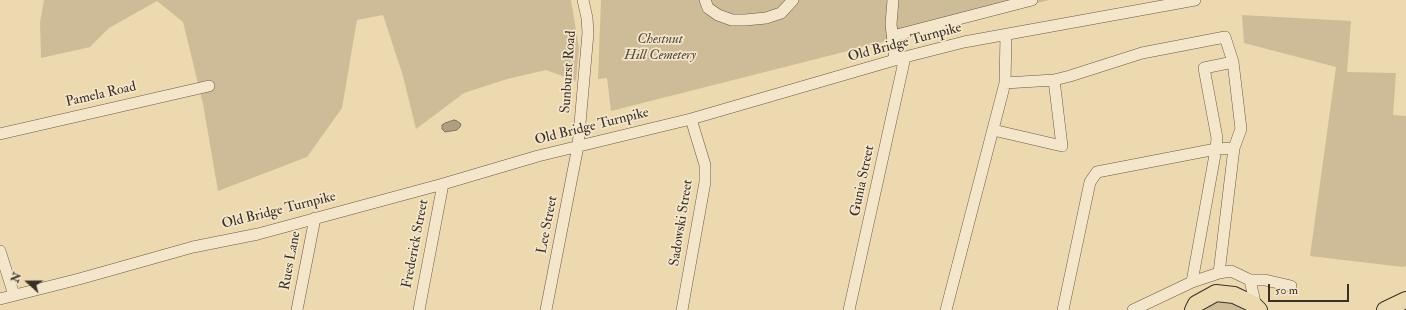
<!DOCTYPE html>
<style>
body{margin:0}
#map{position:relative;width:1406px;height:310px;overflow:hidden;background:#ecd9af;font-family:"IM FELL Double Pica",serif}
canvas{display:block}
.north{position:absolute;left:8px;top:262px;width:40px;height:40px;-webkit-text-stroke:3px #f3e6cb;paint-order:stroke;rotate:291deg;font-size:11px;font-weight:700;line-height:16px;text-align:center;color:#3b3026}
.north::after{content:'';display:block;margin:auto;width:14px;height:18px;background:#3b3026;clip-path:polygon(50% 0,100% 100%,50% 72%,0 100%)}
.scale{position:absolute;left:1268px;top:284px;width:81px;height:18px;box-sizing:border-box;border:2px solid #3b3026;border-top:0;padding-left:5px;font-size:12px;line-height:14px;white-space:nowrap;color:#3b3026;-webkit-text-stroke:3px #f3e6cb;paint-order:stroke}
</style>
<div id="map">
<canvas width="1406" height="310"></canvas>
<div class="north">N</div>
<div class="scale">50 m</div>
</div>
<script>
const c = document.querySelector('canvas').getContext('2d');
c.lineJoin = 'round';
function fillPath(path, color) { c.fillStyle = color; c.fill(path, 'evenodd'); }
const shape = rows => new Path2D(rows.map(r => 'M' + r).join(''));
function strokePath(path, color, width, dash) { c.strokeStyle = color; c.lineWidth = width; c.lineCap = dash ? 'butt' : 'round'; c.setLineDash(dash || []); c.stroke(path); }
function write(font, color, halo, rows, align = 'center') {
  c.font = font + ' "IM FELL Double Pica",serif'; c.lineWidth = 3.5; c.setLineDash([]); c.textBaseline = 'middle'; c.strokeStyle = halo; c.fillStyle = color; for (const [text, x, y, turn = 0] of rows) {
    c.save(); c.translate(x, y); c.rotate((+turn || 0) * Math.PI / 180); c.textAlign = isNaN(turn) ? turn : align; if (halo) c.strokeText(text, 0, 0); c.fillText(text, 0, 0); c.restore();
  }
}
fillPath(shape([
 [44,0,571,0,579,48,576,81,546,70,507,79,464,93,416,129,403,76,383,15,357,20,342,108,307,157,218,191,203,104,183,22,157,1,109,28,90,47,41,58,40,22],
 [601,0,1049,0,611,111,607,78,598,79],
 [1242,15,1351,21,1347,72,1396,73,1393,115,1406,116,1406,266,1403,267,1310,256,1336,67,1244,43],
 [1224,301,1241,305,1247,310,1204,310,1210,305]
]), '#cebc98');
const water = shape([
 [454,120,457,121,461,124,460,127,457,130,445,132,442,129,442,125,445,123,454,120]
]);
fillPath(water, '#b0a080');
strokePath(water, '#81735c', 1);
const minor = shape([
 [705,0,708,8,718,15,732,20,745,20,766,18,781,13,793,0],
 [893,0,891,24,895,60],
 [1006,35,1005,83,1054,80,1070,76,1142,53,1225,37,1233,62,1241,129,1234,148,1216,149,1217,138,1204,68,1233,62],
 [893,36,1032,0],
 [993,130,1062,146,1054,80],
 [0,134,209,86],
 [0,251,14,295],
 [1219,273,1234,148],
 [1250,280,1265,280,1291,286],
 [1192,282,1219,273,1231,271,1250,280,1256,307],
 [0,299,79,279,193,247,258,234,443,184,538,156,691,119,905,57,964,42,1195,0],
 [297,310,315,218],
 [419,310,443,184],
 [546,310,578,146,588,33,587,18,583,0],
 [682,310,705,182,705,165,691,119],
 [849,310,905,57],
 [946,310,1005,83],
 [1063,310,1090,182,1097,172,1216,149,1192,282,1133,310]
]);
const highway = shape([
 [1193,310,1196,304,1216,293,1234,295,1253,304,1259,310],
 [1385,310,1406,300]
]);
strokePath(minor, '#675a48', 12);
strokePath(highway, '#3b3026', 18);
strokePath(minor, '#f3e6cb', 11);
strokePath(highway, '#ecd9af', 16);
write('italic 14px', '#584c3d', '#f3e6cb', [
 ["Chestnut",660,40],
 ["Hill Cemetery",660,56]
]);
write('14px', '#3b3026', '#f3e6cb', [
 ["Old Bridge Turnpike",905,43,-15],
 ["Sunburst Road",569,72,-86],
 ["Pamela Road",101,95,-13],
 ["Old Bridge Turnpike",592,127,-14],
 ["Gunia Street",863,181,-78],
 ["Old Bridge Turnpike",279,211,-14],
 ["Sadowski Street",682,223,-81],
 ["Lee Street",548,225,-79],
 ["Frederick Street",416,244,-79],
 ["Rues Lane",291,261,-79]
]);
</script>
